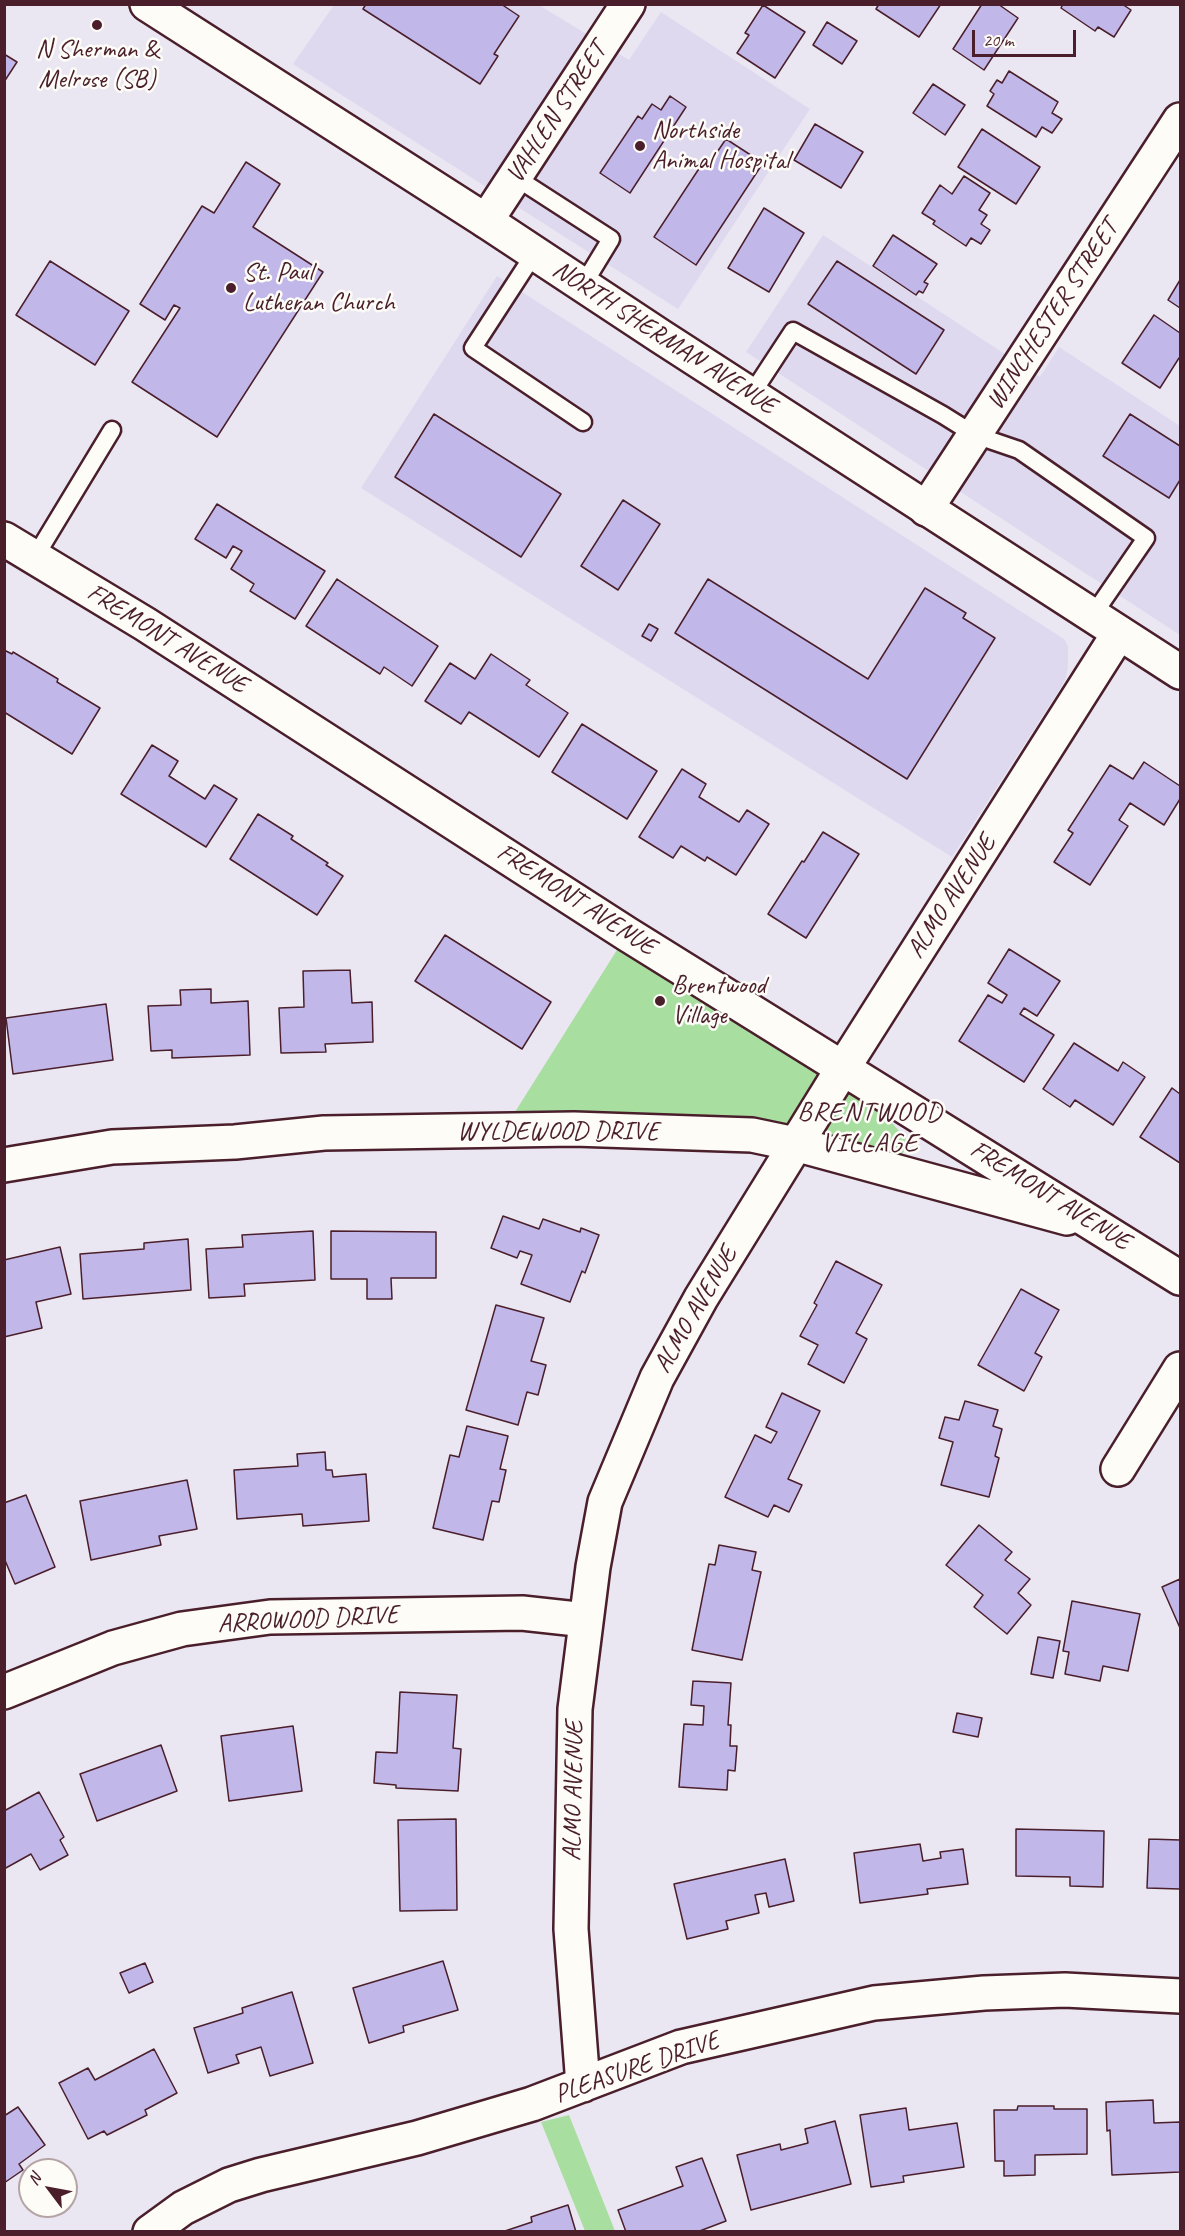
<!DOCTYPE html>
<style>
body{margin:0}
#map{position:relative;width:1185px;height:2236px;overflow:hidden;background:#ebe7f2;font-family:Caveat,sans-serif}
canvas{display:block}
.frame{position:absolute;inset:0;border:6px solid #4a1f2b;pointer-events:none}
.north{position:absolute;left:18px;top:2158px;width:60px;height:60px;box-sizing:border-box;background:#fdfcf7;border:2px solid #b5a4a5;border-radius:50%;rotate:302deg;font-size:16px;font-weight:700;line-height:24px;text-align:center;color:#4a1f2b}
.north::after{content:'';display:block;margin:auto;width:21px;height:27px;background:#4a1f2b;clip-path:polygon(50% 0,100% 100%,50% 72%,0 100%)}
.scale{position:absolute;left:972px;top:30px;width:104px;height:27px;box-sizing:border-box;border:3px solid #4a1f2b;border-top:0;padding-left:8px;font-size:18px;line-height:21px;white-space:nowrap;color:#4a1f2b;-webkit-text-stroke:4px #fdfcf7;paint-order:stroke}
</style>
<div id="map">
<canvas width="1185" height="2236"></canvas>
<div class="frame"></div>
<div class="north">N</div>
<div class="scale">20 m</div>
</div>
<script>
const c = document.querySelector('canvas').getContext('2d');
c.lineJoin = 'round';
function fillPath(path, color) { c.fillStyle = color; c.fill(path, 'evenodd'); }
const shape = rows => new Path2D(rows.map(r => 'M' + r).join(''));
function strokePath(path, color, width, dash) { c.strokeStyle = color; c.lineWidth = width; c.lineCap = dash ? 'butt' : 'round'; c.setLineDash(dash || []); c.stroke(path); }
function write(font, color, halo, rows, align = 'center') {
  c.font = font + ' Caveat,sans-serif'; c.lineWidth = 5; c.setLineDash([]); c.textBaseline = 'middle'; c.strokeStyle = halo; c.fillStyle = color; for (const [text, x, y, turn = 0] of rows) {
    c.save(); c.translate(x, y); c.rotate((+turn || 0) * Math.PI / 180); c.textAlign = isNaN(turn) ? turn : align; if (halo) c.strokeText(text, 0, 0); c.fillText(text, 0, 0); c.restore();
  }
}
fillPath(shape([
 [334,5,539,5,629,60,661,12,810,109,678,309,293,64],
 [823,235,1040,377,1059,347,1180,426,1180,635,746,352],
 [497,276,1064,639,1068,646,1068,665,1066,678,1060,689,952,857,361,488]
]), '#ded9ef');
fillPath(shape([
 [627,934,843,1068,909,1142,902,1155,885,1151,796,1144,503,1131],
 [569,2115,615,2231,585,2231,541,2122]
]), '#a9dea1');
const building = shape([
 [366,4,501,4,519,16,494,54,498,56,480,84,363,9,366,4],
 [879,4,941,4,919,37,876,9,879,4],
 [982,4,998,4,1018,18,984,70,953,49,982,4],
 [1063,4,1122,4,1131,10,1114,37,1098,27,1095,31,1061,8,1063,4],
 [763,5,805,32,775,78,737,53,749,35,745,33,763,5],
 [827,22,857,41,842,64,813,45,827,22],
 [4,54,17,62,4,82,4,54],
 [1009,71,1058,102,1052,113,1062,119,1052,133,1042,127,1036,137,987,106,994,94,990,91,997,80,1002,83,1009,71],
 [933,84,965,105,945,135,913,113,933,84],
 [670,96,686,107,630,193,600,173,638,116,642,119,652,104,661,110,670,96],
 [815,124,863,152,841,188,794,160,815,124],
 [982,129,1040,167,1016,204,958,167,982,129],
 [726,139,763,163,696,265,654,237,704,161,709,164,726,139],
 [246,162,280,184,253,227,323,272,217,437,132,382,180,308,174,305,165,320,140,304,202,206,214,213,246,162],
 [964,176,990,193,979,210,987,215,981,224,990,230,981,244,971,238,966,246,933,224,935,221,922,213,940,185,952,194,964,176],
 [764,208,804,233,769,292,728,268,764,208],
 [893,235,937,264,924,282,928,284,923,293,919,291,916,295,873,266,893,235],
 [50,261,129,311,95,365,16,315,50,261],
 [837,261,944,330,916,374,808,304,837,261],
 [1180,280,1180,308,1168,300,1180,280],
 [1154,315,1180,333,1180,359,1179,358,1160,388,1122,363,1154,315],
 [434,414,561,494,521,557,395,477,434,414],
 [1130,414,1180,446,1180,480,1169,498,1103,456,1130,414],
 [623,500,660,524,618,590,581,566,623,500],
 [217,504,325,571,295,619,250,591,254,584,231,569,242,551,233,546,226,558,195,539,217,504],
 [337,579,438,646,412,686,384,667,380,674,306,626,337,579],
 [708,579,868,679,925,588,966,613,963,618,995,638,907,779,675,633,708,579],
 [649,624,658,629,651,641,642,636,649,624],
 [4,650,12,654,13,652,58,679,57,682,100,708,72,754,4,712,4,650],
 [491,654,530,680,526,685,568,713,539,757,469,712,461,724,425,701,450,663,475,679,491,654],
 [582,724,657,771,627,819,552,772,582,724],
 [152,745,178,761,169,776,205,799,214,785,237,799,206,847,121,794,152,745],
 [1144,762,1180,786,1180,799,1164,825,1130,803,1119,820,1128,826,1090,885,1054,862,1073,833,1068,830,1110,765,1133,779,1144,762],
 [682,769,706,784,699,797,739,822,747,810,769,824,736,875,707,857,705,861,681,846,673,858,639,837,682,769],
 [258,814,293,836,291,839,328,863,326,865,343,876,317,915,230,859,258,814],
 [823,832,859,854,806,938,768,914,802,861,804,862,823,832],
 [445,935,551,1002,522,1049,415,981,445,935],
 [1009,949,1060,981,1037,1016,1024,1008,1020,1014,1054,1035,1024,1082,959,1041,988,995,1002,1003,1007,995,988,983,1009,949],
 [350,970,352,1003,372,1002,373,1042,325,1044,326,1052,281,1053,279,1008,304,1007,303,971,350,970],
 [211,989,211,1003,248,1001,250,1055,172,1058,172,1050,151,1051,148,1006,181,1005,180,990,211,989],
 [106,1004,113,1060,13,1074,6,1018,106,1004],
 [1074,1043,1118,1071,1123,1062,1145,1077,1113,1125,1075,1100,1070,1107,1043,1089,1074,1043],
 [1172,1088,1180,1094,1180,1163,1140,1137,1172,1088],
 [503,1216,539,1229,543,1219,580,1232,581,1228,599,1235,585,1273,582,1271,570,1302,521,1284,532,1255,520,1251,517,1258,491,1248,503,1216],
 [313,1231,315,1280,244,1284,245,1296,209,1298,206,1249,243,1247,242,1235,313,1231],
 [331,1231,436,1232,436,1278,391,1278,392,1299,367,1299,367,1279,331,1279,331,1231],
 [188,1239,191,1290,83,1299,80,1254,144,1249,144,1243,188,1239],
 [60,1247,71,1294,36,1302,42,1328,4,1337,4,1260,60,1247],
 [836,1261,882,1285,856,1333,867,1339,844,1383,808,1364,818,1345,800,1336,817,1305,814,1303,836,1261],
 [1021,1289,1059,1310,1035,1353,1042,1357,1024,1391,978,1365,1021,1289],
 [496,1305,544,1318,531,1361,546,1365,538,1395,527,1392,518,1425,466,1410,496,1305],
 [782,1393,820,1411,788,1479,802,1485,789,1512,774,1505,768,1517,725,1497,755,1435,771,1443,777,1432,766,1427,782,1393],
 [965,1401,998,1410,993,1426,1002,1429,995,1456,999,1458,989,1497,941,1485,953,1442,939,1438,945,1417,959,1420,965,1401],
 [467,1426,508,1436,500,1469,506,1470,499,1502,492,1501,483,1540,433,1528,450,1455,459,1457,467,1426],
 [325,1452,326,1470,332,1470,333,1477,366,1474,369,1521,303,1526,302,1514,237,1519,234,1470,298,1466,297,1454,325,1452],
 [187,1480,197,1529,159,1536,161,1545,91,1560,80,1501,187,1480],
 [26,1495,55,1567,15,1584,4,1558,4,1503,26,1495],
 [979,1525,1012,1552,1005,1560,1030,1579,1018,1593,1031,1605,1007,1634,974,1607,983,1595,946,1565,979,1525],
 [719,1545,756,1552,752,1570,761,1572,742,1660,692,1650,709,1564,715,1565,719,1545],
 [1180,1579,1180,1628,1162,1587,1180,1579],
 [1072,1601,1140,1614,1128,1671,1103,1666,1100,1681,1065,1674,1069,1652,1063,1651,1072,1601],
 [1038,1637,1060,1641,1053,1678,1031,1674,1038,1637],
 [693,1681,731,1683,728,1725,731,1725,730,1746,737,1746,735,1771,728,1770,727,1790,679,1787,684,1724,703,1725,704,1706,691,1705,693,1681],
 [400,1692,457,1695,453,1748,461,1749,458,1791,396,1788,396,1785,374,1783,376,1752,397,1753,400,1692],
 [957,1713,982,1718,978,1737,953,1732,957,1713],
 [293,1726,302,1791,229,1801,221,1736,293,1726],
 [161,1745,177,1791,97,1821,80,1774,161,1745],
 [39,1792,64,1837,60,1840,68,1855,40,1870,31,1854,4,1869,4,1811,39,1792],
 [456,1819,457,1910,400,1911,398,1820,456,1819],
 [1016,1829,1104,1831,1103,1887,1070,1886,1070,1877,1016,1876,1016,1829],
 [1149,1839,1180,1840,1180,1889,1147,1888,1149,1839],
 [920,1844,923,1861,941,1858,940,1852,963,1849,968,1884,927,1889,928,1894,860,1903,854,1853,920,1844],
 [785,1859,794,1901,769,1907,766,1893,755,1895,759,1913,726,1921,728,1929,687,1939,674,1884,785,1859],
 [443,1961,458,2010,403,2026,404,2032,369,2043,353,1988,443,1961],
 [145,1963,153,1982,129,1993,120,1973,145,1963],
 [292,1992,313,2063,270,2076,261,2047,236,2055,239,2063,208,2073,194,2028,243,2013,242,2008,292,1992],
 [154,2049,177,2093,145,2110,147,2115,107,2135,104,2131,88,2139,59,2083,88,2068,95,2080,154,2049],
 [1153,2100,1154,2123,1180,2122,1180,2172,1112,2175,1110,2130,1107,2131,1106,2102,1153,2100],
 [1018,2106,1054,2106,1054,2109,1087,2109,1087,2154,1035,2155,1035,2175,1004,2176,1004,2161,995,2161,994,2110,1017,2110,1018,2106],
 [18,2107,45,2145,19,2164,23,2170,4,2183,4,2116,18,2107],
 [906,2108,909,2130,957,2123,964,2167,903,2176,904,2182,871,2187,860,2115,906,2108],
 [835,2121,851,2184,751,2210,737,2155,780,2144,781,2150,808,2143,805,2129,835,2121],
 [702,2158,726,2221,697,2232,626,2232,618,2210,683,2186,676,2167,702,2158],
 [568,2205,576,2232,502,2232,532,2222,531,2217,568,2205]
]);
fillPath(building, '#c1b7e8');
strokePath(building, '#4a1f2b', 1.5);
const service = shape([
 [515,177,611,239,583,285],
 [534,254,473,348,583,422],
 [751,395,793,331,943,415,975,435,1019,450,1146,538,1093,615],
 [35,557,112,430]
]);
const minor = shape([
 [486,221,628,4],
 [926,509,1180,120],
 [4,539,145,624,627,934,1180,1278],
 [4,1165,112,1147,235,1142,324,1133,574,1129,752,1135,795,1144,1067,1218],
 [1118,1469,1180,1369],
 [4,1692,113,1648,182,1629,270,1617,522,1613,586,1620],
 [583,2085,571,1929,575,1709,593,1567,605,1502,657,1378,701,1298,843,1068,1119,633],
 [150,2232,183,2208,229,2185,261,2175,417,2138,532,2104,681,2047,874,2003,984,1993,1065,1990,1180,1996]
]);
const tertiary = shape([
 [147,4,486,221,660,336,1180,672]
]);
strokePath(service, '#4a1f2b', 21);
strokePath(minor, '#4a1f2b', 38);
strokePath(tertiary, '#4a1f2b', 38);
strokePath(service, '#fdfcf7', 16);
strokePath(minor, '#fdfcf7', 33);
strokePath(tertiary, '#fdfcf7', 33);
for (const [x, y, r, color] of [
 [97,25,6,"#4a1f2b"],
 [640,146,6,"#4a1f2b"],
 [231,288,6,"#4a1f2b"],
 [660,1001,6,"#4a1f2b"]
]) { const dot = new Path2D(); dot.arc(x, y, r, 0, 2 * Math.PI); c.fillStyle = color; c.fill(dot); strokePath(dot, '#fdfcf7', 2); }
write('26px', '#4a1f2b', '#fdfcf7', [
 ["N Sherman &",97,50,"center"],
 ["Melrose (SB)",97,80,"center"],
 ["Northside",652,131],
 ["Animal Hospital",652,161],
 ["St. Paul",243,273],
 ["Lutheran Church",243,303],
 ["Brentwood",672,986],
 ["Village",672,1016]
], 'left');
write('26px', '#4a1f2b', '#fdfcf7', [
 ["VAHLEN STREET",557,113,-57],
 ["WINCHESTER STREET",1053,315,-57],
 ["NORTH SHERMAN AVENUE",664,338,33],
 ["FREMONT AVENUE",167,639,32],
 ["ALMO AVENUE",952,897,-57],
 ["FREMONT AVENUE",576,900,33],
 ["WYLDEWOOD DRIVE",558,1132],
 ["FREMONT AVENUE",1050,1196,32],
 ["ALMO AVENUE",696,1310,-60],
 ["ARROWOOD DRIVE",308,1620,-3],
 ["ALMO AVENUE",574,1791,-89],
 ["PLEASURE DRIVE",637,2068,-19]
]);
c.letterSpacing = '1.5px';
write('27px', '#4a1f2b', '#fdfcf7', [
 ["BRENTWOOD",870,1113],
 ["VILLAGE",870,1144]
]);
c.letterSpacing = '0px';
</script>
